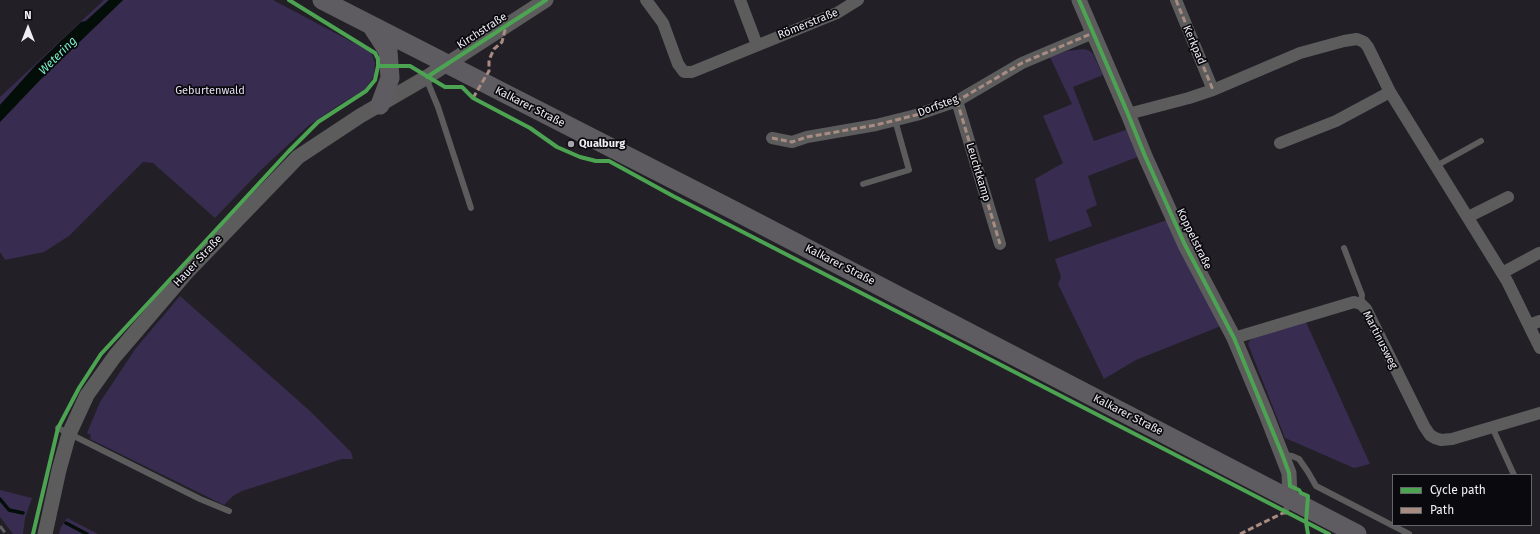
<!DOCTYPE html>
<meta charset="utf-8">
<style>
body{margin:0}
#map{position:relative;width:1540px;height:534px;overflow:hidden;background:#222026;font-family:"Fira Sans",sans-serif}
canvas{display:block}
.legend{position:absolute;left:1392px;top:474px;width:140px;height:52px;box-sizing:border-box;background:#0a090d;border:1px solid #66656a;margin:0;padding:5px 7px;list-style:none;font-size:12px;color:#f0eef5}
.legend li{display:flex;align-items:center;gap:8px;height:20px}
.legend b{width:20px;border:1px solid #66656a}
.north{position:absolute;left:8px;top:8px;width:40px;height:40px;-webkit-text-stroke:3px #0a090d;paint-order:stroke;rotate:0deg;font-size:11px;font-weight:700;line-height:16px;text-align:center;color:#f0eef5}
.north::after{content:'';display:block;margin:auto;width:14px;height:18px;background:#f0eef5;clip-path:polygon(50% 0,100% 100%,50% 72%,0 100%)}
</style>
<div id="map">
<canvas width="1540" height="534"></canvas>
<ul class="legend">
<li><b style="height:5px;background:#4ca352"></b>Cycle path</li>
<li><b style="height:5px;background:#a88b81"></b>Path</li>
</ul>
<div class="north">N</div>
</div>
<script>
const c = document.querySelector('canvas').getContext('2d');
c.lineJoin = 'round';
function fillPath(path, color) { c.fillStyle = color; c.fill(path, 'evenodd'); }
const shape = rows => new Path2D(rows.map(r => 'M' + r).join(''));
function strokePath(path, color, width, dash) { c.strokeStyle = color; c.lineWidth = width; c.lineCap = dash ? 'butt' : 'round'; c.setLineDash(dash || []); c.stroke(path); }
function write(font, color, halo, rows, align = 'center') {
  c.font = font + ' "Fira Sans",sans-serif'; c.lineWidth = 3.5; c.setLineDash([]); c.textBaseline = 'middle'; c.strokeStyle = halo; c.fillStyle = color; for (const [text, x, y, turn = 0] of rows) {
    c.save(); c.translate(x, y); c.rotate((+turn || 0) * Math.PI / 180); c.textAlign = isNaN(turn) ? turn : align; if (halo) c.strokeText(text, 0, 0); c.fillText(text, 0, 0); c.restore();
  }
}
fillPath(shape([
 [104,0,109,0,36,65,0,105,0,97],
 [123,0,273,0,371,52,375,63,374,76,365,89,339,105,308,126,260,171,215,218,153,163,143,162,69,236,44,252,5,260,0,252,0,122,39,81],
 [1084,49,1090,51,1093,54,1103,75,1073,87,1094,141,1128,129,1140,156,1088,176,1097,205,1086,210,1092,226,1049,242,1035,179,1063,163,1043,116,1072,104,1050,57,1067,51],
 [1167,220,1221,326,1136,360,1104,379,1058,284,1061,277,1055,259],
 [180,296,310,411,351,452,353,459,342,459,242,491,233,496,224,505,90,439,91,435,87,433,100,402,136,348],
 [1306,322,1370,464,1354,468,1285,438,1248,344,1250,340,1256,337],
 [0,490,32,498,25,518,23,534,13,534,0,517],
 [67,518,98,534,59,534,61,527]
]), '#382c50');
fillPath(shape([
 [109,0,123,0,39,81,0,122,0,105,36,65,64,38,81,22,86,21]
]), '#030e08');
strokePath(shape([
 [0,499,9,510,23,513],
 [66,523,87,534]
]), '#030e08', 3.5);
strokePath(shape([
 [426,78,438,107,471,208],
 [1436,166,1481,141],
 [863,184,909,170,895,120],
 [1344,248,1362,295,1361,304],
 [1492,427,1514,475],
 [58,428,200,499,229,511],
 [1284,455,1292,456,1299,459,1308,472,1316,486,1409,534],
 [1285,512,1290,500]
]), '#5c5c5d', 6);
strokePath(shape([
 [646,0,663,23,678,64,684,72,692,72,837,13,858,0],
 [740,0,757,45],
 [1176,0,1213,90],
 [957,101,1000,244],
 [1128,114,1189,98,1213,90,1300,53,1344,41,1357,39,1364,42,1368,47,1390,92,1507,281,1540,348],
 [772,138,792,142,807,137,876,125,916,115,957,101,1022,63,1093,33],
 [1280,143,1336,121,1390,92],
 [1468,217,1508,197],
 [1502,273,1539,253],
 [1529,325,1540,321],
 [1234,338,1354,302,1361,304,1366,309,1424,426,1430,435,1435,438,1441,440,1452,439,1540,413]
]), '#5c5c5d', 12);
strokePath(shape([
 [1079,0,1128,114,1145,156,1185,245,1234,338,1266,414,1289,473,1290,499],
 [45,534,59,470,69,434,87,395,115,356,186,273,298,157,360,116,427,77,546,0]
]), '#5c5c5d', 15);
strokePath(shape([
 [322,0,733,210,1357,534],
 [371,25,388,51,390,78,380,105]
]), '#5e5c60', 19);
strokePath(shape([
 [0,526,6,534]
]), '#5e5c61', 3, [8, 4]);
strokePath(shape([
 [1176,0,1213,90],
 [473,98,489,71,489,60,494,49,502,42,506,26],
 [957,101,1000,244],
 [772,138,792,142,807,137,876,125,916,115,957,101,1022,63,1093,33],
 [1240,534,1285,512]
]), '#a88b81', 3, [6, 3]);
strokePath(shape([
 [1079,0,1128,114,1145,156,1185,245,1234,338,1282,454,1289,473,1290,486,1299,490,1301,493,1308,496,1306,522,1308,534],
 [378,66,410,66,445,87,462,87,473,98,530,128,557,147,580,157,596,161,609,161,673,196,1329,534],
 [427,77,546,0],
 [33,534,58,428,79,388,101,354,288,152,318,122,366,91,375,80,378,66,378,59,375,53,289,0]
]), '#4ca352', 4);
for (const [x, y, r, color] of [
 [571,144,4,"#a8a6ad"]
]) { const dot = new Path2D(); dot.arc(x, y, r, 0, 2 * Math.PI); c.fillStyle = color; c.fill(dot); strokePath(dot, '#0a090d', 1.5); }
write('11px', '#f0eef5', '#0a090d', [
 ["Römerstraße",808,24,-22],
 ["Kirchstraße",482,31,-33],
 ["Kerkpad",1194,45,67],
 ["Dorfsteg",938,106,-21],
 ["Kalkarer Straße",530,107,27],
 ["Leuchtkamp",978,172,73],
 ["Koppelstraße",1194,239,64],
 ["Hauer Straße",198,261,-47],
 ["Kalkarer Straße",840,265,27],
 ["Martinusweg",1380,340,63],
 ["Kalkarer Straße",1128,415,27]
]);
write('11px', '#e3def0', '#0a090d', [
 ["Geburtenwald",210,91]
]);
write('bold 11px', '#f0eef5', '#0a090d', [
 ["Qualburg",579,144]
], 'left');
write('italic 12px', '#75f1c3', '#0a090d', [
 ["Wetering",58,56,-45]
]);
</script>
